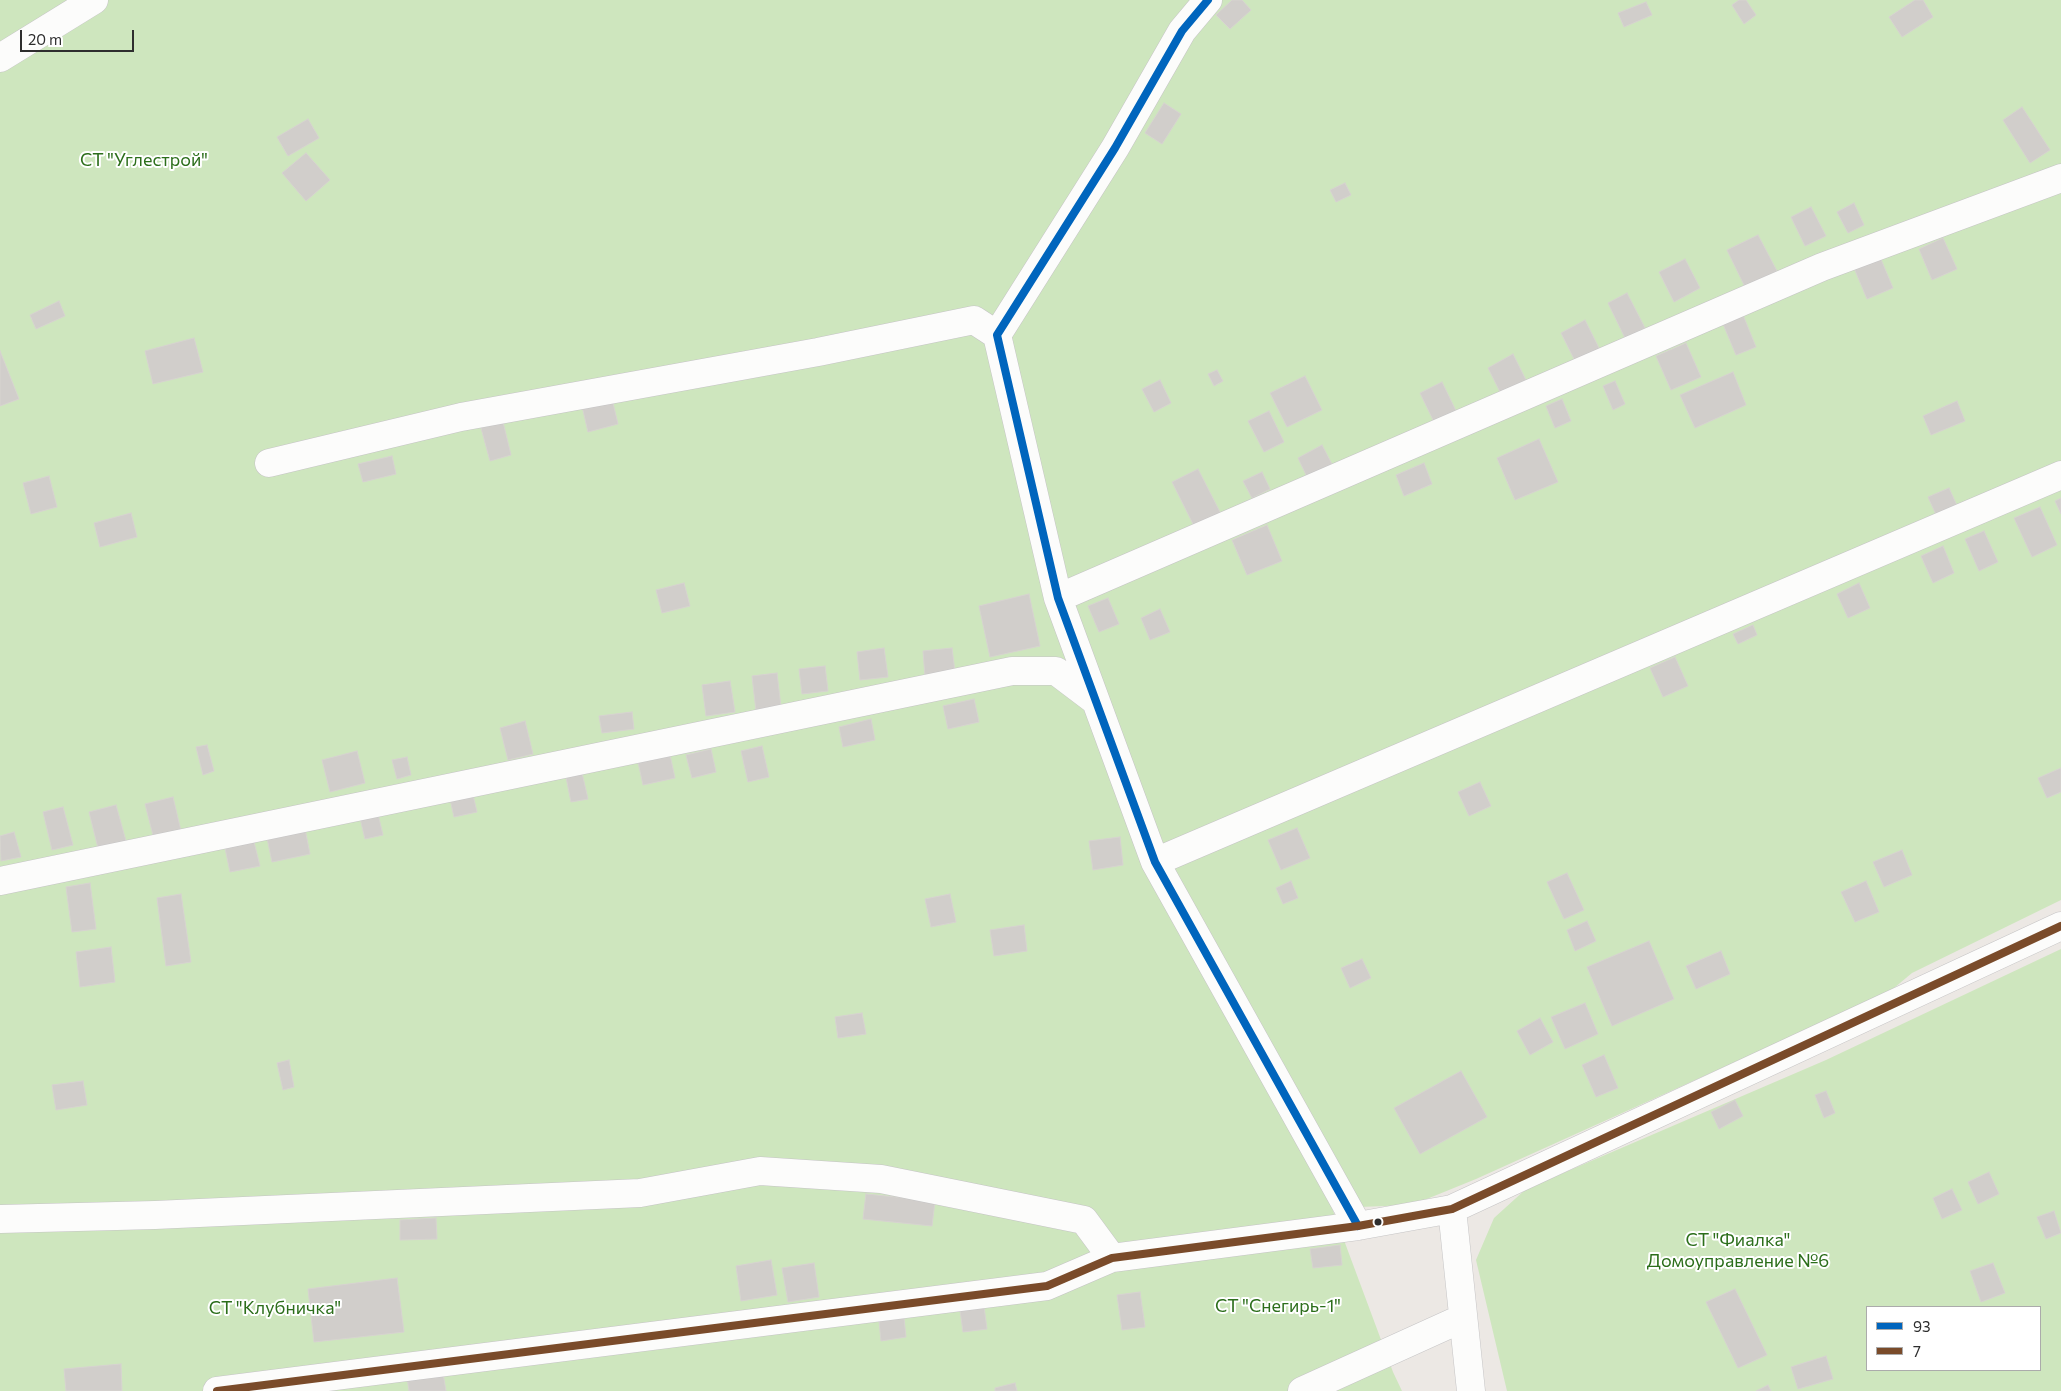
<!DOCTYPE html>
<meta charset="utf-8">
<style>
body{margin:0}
#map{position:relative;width:2061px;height:1391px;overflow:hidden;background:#ece8e4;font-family:Commissioner,sans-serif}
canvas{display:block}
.legend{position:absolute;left:1866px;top:1306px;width:175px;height:65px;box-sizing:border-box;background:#fff;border:1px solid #ababab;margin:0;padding:6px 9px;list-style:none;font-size:15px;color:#2e2e2e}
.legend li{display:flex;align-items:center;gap:10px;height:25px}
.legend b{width:25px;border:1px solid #ababab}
.scale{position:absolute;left:20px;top:30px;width:114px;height:22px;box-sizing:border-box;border:2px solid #2e2e2e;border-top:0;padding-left:6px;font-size:15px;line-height:18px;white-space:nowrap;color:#2e2e2e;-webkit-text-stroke:4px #fff;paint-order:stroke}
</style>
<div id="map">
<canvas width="2061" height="1391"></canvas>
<ul class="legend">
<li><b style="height:6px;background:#0065bd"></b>93</li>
<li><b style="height:6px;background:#7a4b2a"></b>7</li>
</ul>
<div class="scale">20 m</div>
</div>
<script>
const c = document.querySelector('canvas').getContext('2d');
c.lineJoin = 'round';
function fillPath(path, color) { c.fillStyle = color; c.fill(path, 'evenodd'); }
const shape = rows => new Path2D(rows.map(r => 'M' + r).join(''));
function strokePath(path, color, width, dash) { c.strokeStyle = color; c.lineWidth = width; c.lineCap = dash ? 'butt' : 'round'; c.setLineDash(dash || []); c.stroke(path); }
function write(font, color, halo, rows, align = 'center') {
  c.font = font + ' Commissioner,sans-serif'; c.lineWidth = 4; c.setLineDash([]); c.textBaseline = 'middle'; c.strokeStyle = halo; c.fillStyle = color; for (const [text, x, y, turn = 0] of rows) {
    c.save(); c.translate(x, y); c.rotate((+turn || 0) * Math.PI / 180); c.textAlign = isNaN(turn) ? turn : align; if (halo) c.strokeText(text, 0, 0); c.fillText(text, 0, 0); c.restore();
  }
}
fillPath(shape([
 [0,0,2061,0,2061,900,1912,973,1888,993,1476,1179,1412,1205,1332,1208,1393,1372,1402,1391,0,1391],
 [2061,949,2061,1391,1507,1391,1476,1260,1494,1218,1526,1189,1826,1060],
 [1867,1307,2040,1307,2040,1370,1867,1370]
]), '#cee6be');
const building = shape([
 [1232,0,1242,0,1251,10,1230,29,1216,15,1232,0],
 [1739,0,1746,0,1756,15,1744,24,1732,5,1739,0],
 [1915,0,1923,0,1933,17,1902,37,1889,17,1915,0],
 [1646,2,1652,15,1624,27,1618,13,1646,2],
 [1164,103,1181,114,1162,144,1145,133,1164,103],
 [2022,107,2050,150,2030,163,2003,120,2022,107],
 [308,119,319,138,288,156,277,137,308,119],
 [306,153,330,180,306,201,282,173,306,153],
 [1345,183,1351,195,1336,202,1330,190,1345,183],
 [1854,203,1864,225,1848,233,1837,212,1854,203],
 [1811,207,1826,236,1805,246,1791,217,1811,207],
 [1758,235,1777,271,1745,287,1727,250,1758,235],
 [1943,238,1957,269,1932,280,1919,249,1943,238],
 [1880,257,1893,288,1867,299,1854,268,1880,257],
 [1685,259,1700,288,1674,302,1659,272,1685,259],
 [1627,293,1645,328,1625,338,1608,303,1627,293],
 [59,301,65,316,36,329,30,315,59,301],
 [1743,315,1756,347,1736,355,1723,324,1743,315],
 [1585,320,1600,350,1576,363,1561,333,1585,320],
 [194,338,203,372,153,384,145,351,194,338],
 [1686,343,1701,377,1671,390,1656,356,1686,343],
 [0,351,19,399,0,406,0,351],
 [1513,354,1526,380,1500,392,1488,368,1513,354],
 [1217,370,1223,381,1214,386,1208,374,1217,370],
 [1733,372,1746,405,1695,428,1680,395,1733,372],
 [1305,376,1322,410,1287,427,1270,393,1305,376],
 [1160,380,1171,403,1154,412,1142,389,1160,380],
 [1615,381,1625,404,1613,410,1603,386,1615,381],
 [1442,382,1458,415,1436,426,1420,393,1442,382],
 [612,399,618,424,588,432,582,406,612,399],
 [1562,399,1571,421,1555,428,1546,406,1562,399],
 [1957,401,1965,421,1931,435,1923,416,1957,401],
 [1269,411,1284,442,1264,452,1248,421,1269,411],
 [503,422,511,455,490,461,481,428,503,422],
 [1539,439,1558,482,1515,500,1497,458,1539,439],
 [1322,445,1335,470,1310,483,1298,458,1322,445],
 [392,456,396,474,363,482,358,464,392,456],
 [1424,463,1432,484,1404,496,1396,475,1424,463],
 [1198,469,1222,516,1196,530,1172,482,1198,469],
 [1262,472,1270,489,1252,498,1243,481,1262,472],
 [49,476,57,507,31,514,23,483,49,476],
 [1949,488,1959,510,1938,519,1928,497,1949,488],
 [2061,498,2061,514,2055,501,2061,498],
 [2040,507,2057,545,2032,557,2014,518,2040,507],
 [131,513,137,537,100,547,94,523,131,513],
 [1267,525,1282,561,1247,575,1232,540,1267,525],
 [1984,531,1998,562,1979,571,1965,539,1984,531],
 [1943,546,1954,573,1933,583,1921,556,1943,546],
 [684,583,690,606,662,613,656,590,684,583],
 [1859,583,1870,608,1848,618,1837,594,1859,583],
 [1029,594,1040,646,990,657,979,606,1029,594],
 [1108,598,1119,624,1099,632,1088,606,1108,598],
 [1160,609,1170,632,1150,640,1141,618,1160,609],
 [1753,625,1757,635,1738,644,1733,634,1753,625],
 [884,648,888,677,860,680,857,652,884,648],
 [952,648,955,672,925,676,923,651,952,648],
 [1675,657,1688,686,1663,697,1650,668,1675,657],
 [825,666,828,691,802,694,799,669,825,666],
 [777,673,781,707,756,711,752,676,777,673],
 [730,681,735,712,706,716,702,685,730,681],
 [974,699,979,722,948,729,943,706,974,699],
 [632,712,634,729,602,733,599,716,632,712],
 [871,719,875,740,843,747,839,727,871,719],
 [525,721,533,754,508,760,500,728,525,721],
 [207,745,214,771,203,775,196,747,207,745],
 [762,746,769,777,748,782,741,751,762,746],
 [711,749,716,772,692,778,686,755,711,749],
 [357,751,365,783,330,792,322,760,357,751],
 [670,755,675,778,643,785,638,762,670,755],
 [407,757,411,775,397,779,392,760,407,757],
 [2061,768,2061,792,2047,798,2038,778,2061,768],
 [582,773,588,799,571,802,566,777,582,773],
 [1480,782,1491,806,1469,816,1458,792,1480,782],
 [473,795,477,812,454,817,450,799,473,795],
 [173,797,181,831,154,839,145,804,173,797],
 [116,805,126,841,98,848,89,812,116,805],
 [63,807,73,845,52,850,43,812,63,807],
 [377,810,383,835,365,839,359,814,377,810],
 [304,824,310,854,272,862,266,833,304,824],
 [1297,828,1310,858,1281,870,1268,840,1297,828],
 [14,832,21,857,1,861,0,836,14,832],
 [1120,837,1123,865,1093,870,1089,841,1120,837],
 [254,842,260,866,230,872,225,848,254,842],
 [1902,850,1912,875,1884,887,1873,862,1902,850],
 [1567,873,1584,910,1564,919,1547,882,1567,873],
 [1291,881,1298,898,1283,904,1276,888,1291,881],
 [1866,881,1879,912,1855,922,1841,892,1866,881],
 [90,883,96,929,72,932,66,887,90,883],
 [181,894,191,962,166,966,157,898,181,894],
 [950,894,956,922,931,927,925,899,950,894],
 [1587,921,1596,941,1575,951,1567,930,1587,921],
 [1024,925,1027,951,994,956,990,930,1024,925],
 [1649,941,1674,999,1612,1026,1587,967,1649,941],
 [111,947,115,982,80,987,76,952,111,947],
 [1721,951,1730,974,1696,989,1686,966,1721,951],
 [1362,959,1371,978,1350,988,1341,968,1362,959],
 [1585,1003,1598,1034,1565,1049,1551,1017,1585,1003],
 [862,1013,866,1034,838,1038,835,1017,862,1013],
 [1540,1018,1553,1042,1530,1055,1517,1031,1540,1018],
 [1604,1055,1618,1088,1596,1097,1582,1065,1604,1055],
 [289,1060,294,1087,283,1090,277,1063,289,1060],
 [1461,1071,1487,1117,1420,1154,1394,1108,1461,1071],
 [83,1081,87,1105,56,1110,52,1085,83,1081],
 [1826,1091,1835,1113,1824,1118,1815,1095,1826,1091],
 [1735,1100,1743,1116,1719,1129,1711,1112,1735,1100],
 [1989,1172,1999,1194,1978,1204,1968,1182,1989,1172],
 [1952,1189,1962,1210,1942,1219,1933,1198,1952,1189],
 [866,1194,935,1201,932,1226,863,1219,866,1194],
 [2054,1211,2061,1233,2046,1239,2037,1217,2054,1211],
 [436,1218,437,1239,400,1240,400,1220,436,1218],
 [1340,1245,1342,1265,1313,1268,1310,1249,1340,1245],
 [771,1260,777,1295,741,1301,736,1266,771,1260],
 [814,1263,819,1297,788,1302,782,1268,814,1263],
 [1993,1263,2005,1293,1981,1302,1970,1271,1993,1263],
 [397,1278,404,1332,314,1342,308,1289,397,1278],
 [1735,1289,1767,1355,1738,1368,1706,1302,1735,1289],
 [1140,1292,1145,1327,1122,1330,1117,1295,1140,1292],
 [984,1307,987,1329,963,1332,960,1310,984,1307],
 [904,1318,906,1337,881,1341,879,1321,904,1318],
 [1826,1356,1833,1379,1798,1389,1791,1367,1826,1356],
 [121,1364,122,1391,66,1391,64,1369,121,1364],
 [443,1373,446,1391,409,1391,407,1377,443,1373],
 [1015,1383,1017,1391,995,1391,995,1388,1015,1383],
 [1768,1385,1771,1391,1756,1391,1768,1385]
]);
fillPath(building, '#d1cecb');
strokePath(building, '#d7d4d0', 1);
const minor = shape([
 [1208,0,1182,31,1115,148,997,335,1058,598,1155,862,1358,1226],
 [0,58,94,0],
 [269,463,461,417,818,352,974,320,997,335],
 [1058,598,1822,267,2061,178],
 [1155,862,2061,475],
 [0,881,1012,671,1056,671,1093,699],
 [1452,1209,1471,1391],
 [0,1219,155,1215,640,1193,760,1171,881,1179,1084,1220,1112,1258],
 [217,1391,1047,1286,1112,1258,1358,1226,1452,1209,2061,926],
 [1302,1391,1463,1318]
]);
strokePath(minor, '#c5c4c5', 29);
strokePath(minor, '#fcfcfb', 28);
strokePath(shape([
 [1208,0,1182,31,1115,148,997,335,1058,598,1155,862,1358,1226]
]), '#0065bd', 8);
strokePath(shape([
 [217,1391,1047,1286,1112,1258,1358,1226,1452,1209,2061,926]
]), '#7a4b2a', 8);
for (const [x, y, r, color] of [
 [1378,1222,4.5,"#2e2e2e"]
]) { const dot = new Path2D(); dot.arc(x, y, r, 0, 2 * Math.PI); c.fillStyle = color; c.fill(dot); strokePath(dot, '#fff', 2); }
write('18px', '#2c6e1b', '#fff', [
 ["СТ \"Углестрой\"",144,160],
 ["СТ \"Фиалка\"",1738,1240],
 ["Домоуправление №6",1738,1261],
 ["СТ \"Снегирь-1\"",1278,1306],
 ["СТ \"Клубничка\"",275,1308]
]);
</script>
